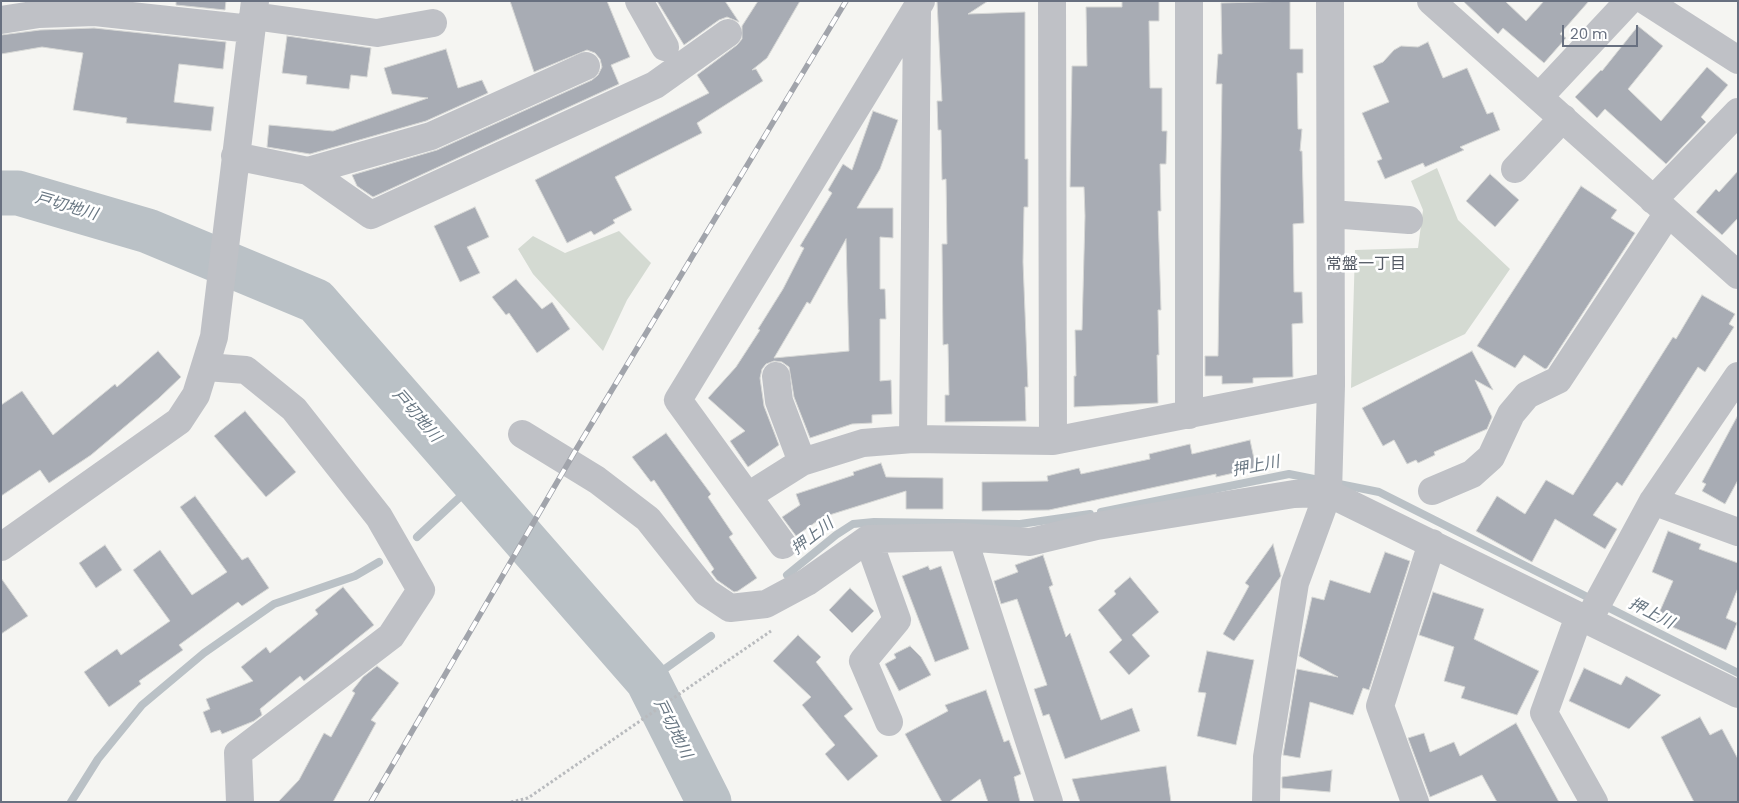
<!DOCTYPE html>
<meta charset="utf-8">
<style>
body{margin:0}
#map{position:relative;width:1739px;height:803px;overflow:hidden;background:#f5f5f2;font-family:Poppins,sans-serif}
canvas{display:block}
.frame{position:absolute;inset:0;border:2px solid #687080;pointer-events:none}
.scale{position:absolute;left:1562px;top:25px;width:76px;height:22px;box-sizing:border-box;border:2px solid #687080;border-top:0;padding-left:6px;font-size:15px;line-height:18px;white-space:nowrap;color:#687080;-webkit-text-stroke:4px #fff;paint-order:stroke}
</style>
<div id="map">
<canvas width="1739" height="803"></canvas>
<div class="frame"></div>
<div class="scale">20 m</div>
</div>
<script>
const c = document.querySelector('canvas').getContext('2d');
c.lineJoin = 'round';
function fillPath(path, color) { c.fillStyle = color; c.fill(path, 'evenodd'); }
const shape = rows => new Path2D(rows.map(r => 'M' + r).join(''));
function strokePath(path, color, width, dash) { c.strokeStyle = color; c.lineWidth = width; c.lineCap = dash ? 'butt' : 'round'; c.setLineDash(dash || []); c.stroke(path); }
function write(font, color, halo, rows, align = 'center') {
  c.font = font + ' Poppins,"Noto Sans JP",sans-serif'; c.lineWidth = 5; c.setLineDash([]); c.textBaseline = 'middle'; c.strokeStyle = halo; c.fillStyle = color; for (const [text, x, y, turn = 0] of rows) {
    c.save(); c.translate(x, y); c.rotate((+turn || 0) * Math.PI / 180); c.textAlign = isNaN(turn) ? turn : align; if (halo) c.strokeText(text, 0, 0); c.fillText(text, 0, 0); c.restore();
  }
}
fillPath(shape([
 [1437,168,1458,220,1510,269,1465,334,1351,388,1355,250,1418,248,1423,210,1411,181],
 [619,231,651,263,627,300,603,351,533,274,518,249,533,236,565,253]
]), '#d4dad2');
strokePath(shape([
 [1101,512,1289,474,1379,492,1738,673],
 [417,537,475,483],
 [787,575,836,535,853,524,874,522,1020,524,1090,514],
 [648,681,711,636],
 [71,802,98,759,142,705,204,653,274,604,355,576,379,562]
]), '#bac1c6', 8);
strokePath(shape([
 [1,193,18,193,148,231,316,301,648,681,709,802]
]), '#bac1c6', 45);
const building = shape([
 [176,1,226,1,225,10,176,5,176,1],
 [510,1,607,1,630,57,611,65,619,84,373,197,357,186,352,175,437,150,592,80,598,75,602,67,600,59,595,53,587,50,534,72,510,1],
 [657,1,725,1,739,22,727,17,719,20,684,45,657,1],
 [758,1,800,1,767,58,752,70,756,69,763,81,697,123,702,133,615,177,632,210,613,220,615,223,594,235,591,231,567,243,535,180,709,93,697,75,737,45,742,39,742,26,758,1],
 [937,1,988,1,968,14,1025,12,1025,159,1028,159,1028,207,1024,207,1023,262,1028,387,1025,387,1026,421,945,422,945,395,949,395,948,344,943,345,942,244,947,244,946,179,942,180,941,130,938,130,937,101,942,101,937,1],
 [1122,1,1159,1,1159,21,1149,21,1150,88,1162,88,1162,131,1167,131,1166,164,1160,164,1161,211,1158,211,1161,310,1158,310,1159,355,1157,355,1158,403,1074,407,1074,376,1076,376,1075,330,1082,330,1085,216,1084,187,1070,187,1072,66,1087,66,1086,7,1122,7,1122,1],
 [1290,1,1290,49,1303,49,1303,73,1297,73,1298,129,1302,129,1300,151,1302,151,1304,223,1293,224,1294,292,1302,292,1303,323,1292,324,1293,377,1253,378,1253,383,1222,384,1222,376,1205,376,1205,356,1218,356,1222,84,1216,84,1218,54,1222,54,1221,3,1290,1],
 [1463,1,1505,1,1526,21,1544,1,1589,1,1560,34,1566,38,1544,63,1503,28,1498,34,1463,1],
 [1638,26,1663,46,1628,89,1661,121,1707,67,1728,85,1701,117,1706,122,1666,164,1605,109,1597,118,1575,97,1601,70,1602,71,1638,26],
 [94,28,226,42,223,69,179,64,174,102,214,107,211,131,126,123,127,118,73,110,83,53,42,47,1,54,1,35,40,30,94,28],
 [287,36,371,48,367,77,351,75,349,89,306,84,307,76,282,73,287,36],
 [1428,42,1443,78,1467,68,1487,114,1493,112,1500,130,1460,147,1464,150,1425,167,1423,163,1385,179,1377,161,1382,159,1362,113,1389,102,1373,66,1383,62,1394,50,1401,46,1418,47,1428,42],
 [446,49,458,88,482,80,488,93,426,121,310,154,267,147,269,125,333,131,428,98,392,94,384,68,446,49],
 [873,111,898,120,880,169,857,208,893,208,893,238,880,237,880,289,885,289,886,319,880,319,880,381,891,380,892,414,872,415,872,423,852,424,810,438,794,397,789,367,782,362,774,361,766,364,762,369,760,378,764,406,779,445,748,467,730,441,745,431,708,398,736,367,760,330,758,329,783,289,804,248,800,246,832,193,828,190,843,164,852,170,873,111],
 [846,239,849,351,774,358,807,302,810,304,846,239],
 [1738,171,1738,218,1722,235,1696,212,1716,189,1719,192,1738,171],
 [1490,174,1519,200,1495,227,1466,201,1490,174],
 [1581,186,1617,210,1611,218,1635,233,1547,368,1545,369,1524,355,1515,368,1477,346,1581,186],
 [475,207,489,237,467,247,480,273,460,282,434,226,475,207],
 [516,279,542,309,552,302,570,329,537,353,509,313,506,315,492,297,516,279],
 [1702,295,1735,314,1729,324,1734,327,1705,372,1698,367,1622,486,1617,482,1593,515,1617,529,1605,549,1555,519,1532,562,1476,531,1497,496,1525,514,1546,480,1573,495,1673,337,1676,339,1702,295],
 [158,351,181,377,159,398,91,455,49,483,40,470,1,496,1,405,22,391,53,435,115,384,117,387,158,351],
 [1472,351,1493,390,1475,380,1492,417,1487,429,1434,452,1435,455,1418,463,1416,460,1407,464,1394,440,1383,446,1362,408,1472,351],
 [245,411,296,472,266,497,214,436,245,411],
 [1738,415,1738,480,1725,504,1702,491,1706,484,1702,482,1738,415],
 [666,433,711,494,708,497,733,534,729,537,757,578,738,591,734,592,717,580,711,572,714,569,654,480,651,482,632,457,666,433],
 [1250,440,1256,468,1216,477,1216,474,1049,510,982,511,982,482,1048,481,1047,476,1079,468,1081,474,1150,459,1149,454,1190,444,1192,454,1250,440],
 [881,463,886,477,943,478,943,509,906,509,906,491,823,517,796,536,782,517,800,505,796,494,854,475,853,472,881,463],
 [195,496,242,560,248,557,269,588,242,606,238,602,179,645,183,650,139,681,141,684,109,707,84,672,117,649,121,655,170,621,133,570,160,550,192,595,227,572,180,507,195,496],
 [1668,531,1701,544,1699,549,1738,563,1738,588,1726,618,1737,623,1726,650,1656,620,1673,581,1652,572,1668,531],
 [1273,544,1281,576,1234,641,1223,634,1249,586,1245,583,1273,544],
 [105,545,122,570,96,588,79,563,105,545],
 [1385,552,1410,561,1369,690,1363,688,1353,715,1310,702,1300,758,1283,755,1297,669,1338,677,1299,656,1312,597,1324,600,1330,580,1370,593,1385,552],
 [1043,555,1053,585,1049,587,1066,637,1070,633,1101,720,1132,708,1140,731,1065,759,1049,714,1043,716,1034,689,1047,685,1017,599,1001,604,994,581,1018,572,1015,565,1043,555],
 [928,566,930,570,941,566,969,649,935,662,902,576,928,566],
 [1130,577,1159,612,1132,635,1150,656,1129,675,1109,652,1122,640,1098,610,1116,594,1114,591,1130,577],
 [1,578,28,616,1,634,1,578],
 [343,587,374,625,304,681,300,676,260,709,262,715,254,721,222,734,220,730,211,733,203,712,210,709,206,699,253,681,241,667,266,647,270,653,318,614,315,610,343,587],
 [850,588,874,611,852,633,829,610,850,588],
 [1433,592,1484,609,1474,639,1539,671,1517,715,1461,698,1465,687,1444,681,1454,647,1419,635,1433,592],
 [798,635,821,657,816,662,853,709,844,716,878,756,848,781,825,754,835,745,802,705,811,697,773,661,798,635],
 [910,646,921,657,931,675,899,691,885,664,896,658,894,654,910,646],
 [1207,651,1254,660,1236,745,1197,736,1206,693,1198,692,1207,651],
 [377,666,399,683,371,720,376,723,333,802,278,802,299,780,324,733,331,737,355,693,352,691,363,677,377,666],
 [1584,668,1621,685,1626,676,1661,695,1629,729,1569,701,1584,668],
 [986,690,1004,742,1009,740,1021,774,1014,777,1020,802,988,802,980,779,949,802,942,802,905,734,948,711,945,705,986,690],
 [1700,717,1710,735,1722,729,1738,759,1738,802,1694,802,1661,737,1700,717],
 [1516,723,1559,802,1497,802,1482,775,1430,797,1408,738,1424,733,1430,752,1454,742,1460,756,1516,723],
 [1166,766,1171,802,1080,802,1072,779,1166,766],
 [1332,770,1330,792,1282,788,1282,777,1332,770]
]);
fillPath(building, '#a8acb4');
strokePath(building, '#d6d7d5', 1);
strokePath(shape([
 [511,802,528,798,771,631]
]), '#b9bbbe', 3, [2.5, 2.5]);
strokePath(shape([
 [639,1,665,47],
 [1052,1,1053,441],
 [1189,1,1189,415],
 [1431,1,1738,275],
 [1646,1,1738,60],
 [253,16,377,33,433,23],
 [1,20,39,14,95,12,251,29],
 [1540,96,1629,1],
 [235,156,308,171,431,136,586,66],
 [1515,169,1563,118],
 [308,171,371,215,655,85,728,33],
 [1653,200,1738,112],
 [1331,214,1409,220],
 [206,367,246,370,294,409,379,517,421,590,391,636,238,753,240,802],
 [776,376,779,401,802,462],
 [522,434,597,480,648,519,706,592,730,608,766,604,807,582,868,539],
 [913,439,917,11],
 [1432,491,1472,474,1491,457,1511,414,1527,395,1558,380,1668,213],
 [748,496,802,462,863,443,913,439,1053,441,1331,386],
 [1653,501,1738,532],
 [963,537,1049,802],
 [783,545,678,400,921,1],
 [1,547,179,421,196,395,214,337,255,1],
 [1579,616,1544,713,1594,802],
 [1588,621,1653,501,1738,376],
 [889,722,863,661,897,620,868,539,963,537,1030,542,1097,526,1294,494,1328,493,1738,694],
 [1266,802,1267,757,1295,583,1328,493,1331,386,1330,1],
 [1415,802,1380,706,1432,543]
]), '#bfc1c6', 28);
const rail = shape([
 [371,802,574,453,846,1]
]);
strokePath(rail, '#a1a4ab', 5.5);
strokePath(rail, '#fff', 4, [11]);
write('italic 16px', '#697783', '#fff', [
 ["戸切地川",66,207,16],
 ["戸切地川",416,416,49],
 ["押上川",1256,467,-11],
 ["押上川",813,537,-38],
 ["押上川",1651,614,27],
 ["戸切地川",672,729,63]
]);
write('16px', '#555b66', '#fff', [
 ["常盤一丁目",1366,265]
]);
</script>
